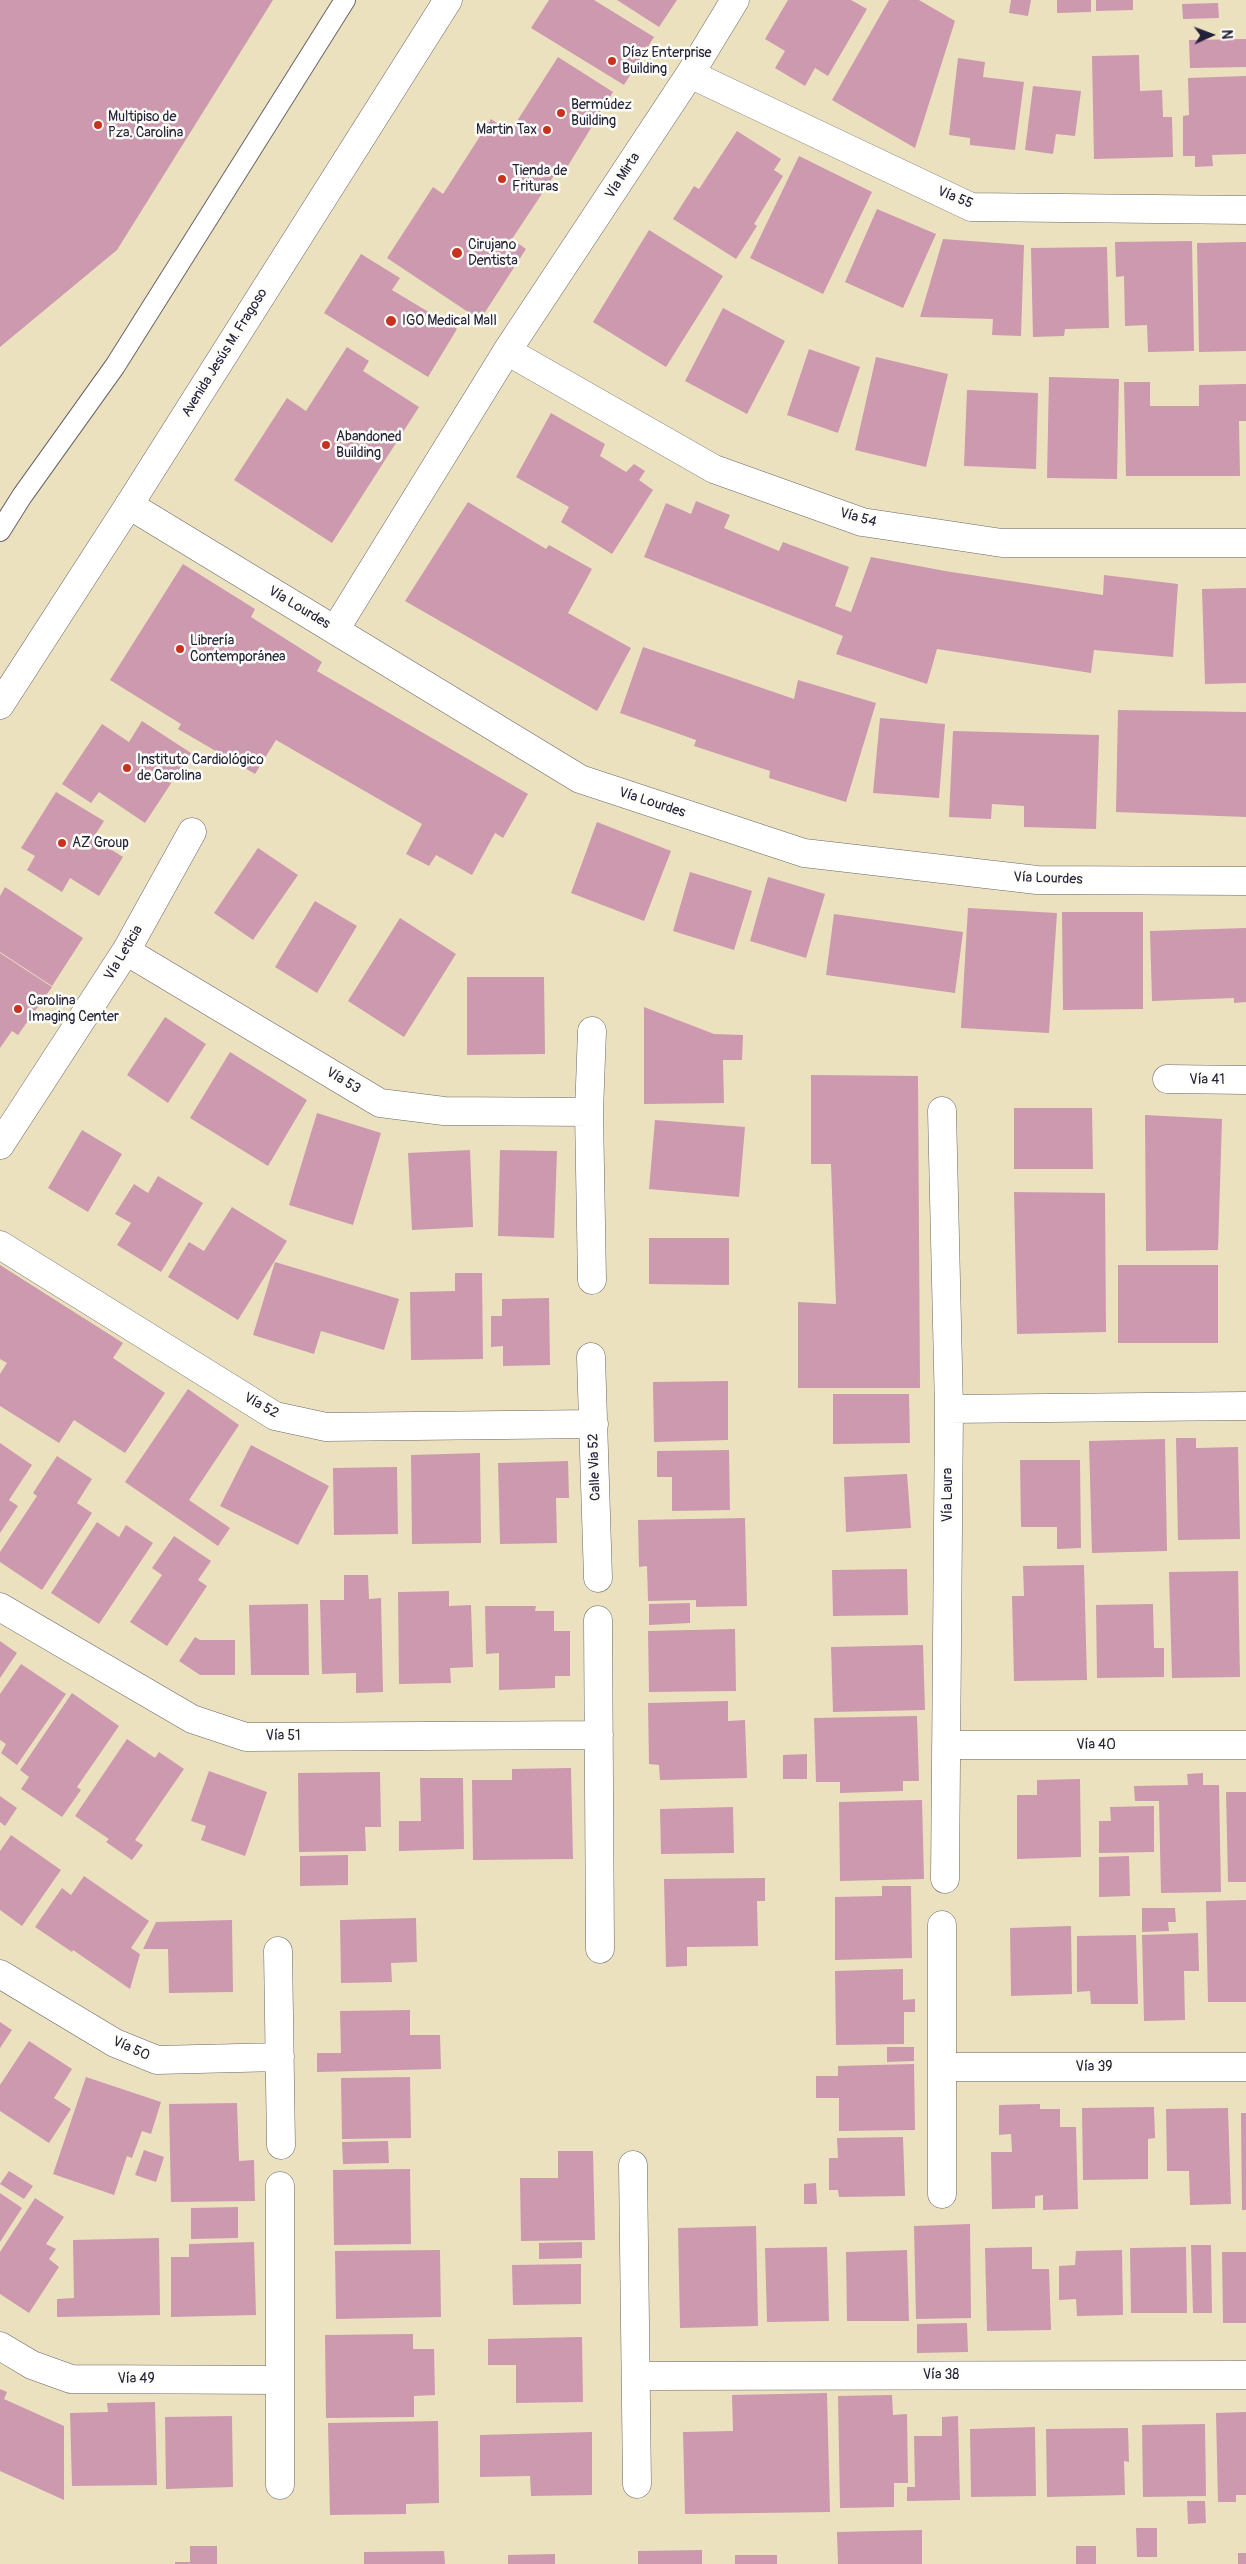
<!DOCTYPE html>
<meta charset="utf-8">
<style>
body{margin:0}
#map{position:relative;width:1246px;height:2564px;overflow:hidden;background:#ece1bf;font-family:Pangolin,sans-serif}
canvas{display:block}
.north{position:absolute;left:1186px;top:10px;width:50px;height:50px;-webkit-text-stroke:4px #fdfcf7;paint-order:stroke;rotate:88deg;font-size:14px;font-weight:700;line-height:20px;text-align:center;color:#22223b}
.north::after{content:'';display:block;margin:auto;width:18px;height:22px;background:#22223b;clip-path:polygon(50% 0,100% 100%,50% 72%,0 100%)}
</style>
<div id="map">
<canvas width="1246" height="2564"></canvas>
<div class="north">N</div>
</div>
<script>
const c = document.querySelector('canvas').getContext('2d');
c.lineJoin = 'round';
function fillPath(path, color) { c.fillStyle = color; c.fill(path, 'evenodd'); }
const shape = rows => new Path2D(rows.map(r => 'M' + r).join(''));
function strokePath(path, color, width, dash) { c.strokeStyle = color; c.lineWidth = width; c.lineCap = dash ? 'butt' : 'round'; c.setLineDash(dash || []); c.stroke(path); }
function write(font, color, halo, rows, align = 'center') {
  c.font = font + ' Pangolin,sans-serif'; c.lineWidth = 5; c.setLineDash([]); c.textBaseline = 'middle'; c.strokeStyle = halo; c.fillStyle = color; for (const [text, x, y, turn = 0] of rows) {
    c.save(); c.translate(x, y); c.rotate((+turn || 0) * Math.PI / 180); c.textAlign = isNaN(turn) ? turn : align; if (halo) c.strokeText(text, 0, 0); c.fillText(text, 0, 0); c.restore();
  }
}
fillPath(shape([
 [0,0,273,0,117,250,0,347],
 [549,0,594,0,654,37,624,85,531,28],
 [617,0,677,0,659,27],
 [788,0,851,0,867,9,828,76,815,68,805,86,775,68,785,51,765,39],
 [889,0,919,0,955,21,915,148,832,100],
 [1011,0,1031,0,1028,16,1009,13],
 [1057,0,1091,0,1091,12,1057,13],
 [1096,0,1133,0,1133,10,1096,11],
 [1218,3,1219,18,1183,19,1182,4],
 [1246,39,1246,67,1190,68,1189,40],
 [1139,55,1140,91,1162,90,1163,117,1172,117,1173,157,1094,159,1092,56],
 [558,57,613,92,566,169,561,165,512,239,526,249,480,320,387,258,433,187,443,194,491,119,510,132],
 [958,58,985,62,983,77,1024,82,1015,150,970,145,970,138,949,135],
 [1246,76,1246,154,1212,155,1213,166,1195,167,1195,156,1183,156,1183,116,1189,115,1188,78],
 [1033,86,1081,91,1075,136,1056,134,1053,154,1025,150],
 [737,131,781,159,774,170,783,176,754,224,757,226,736,259,673,219,694,186,699,189],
 [799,156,872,192,823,294,750,258],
 [877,209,936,234,903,308,845,282],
 [649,230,723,276,666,367,593,322],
 [943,239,1024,245,1021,336,992,335,993,319,920,317],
 [1192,241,1194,351,1148,352,1147,325,1125,326,1124,276,1116,277,1115,242],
 [1246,242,1246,351,1199,352,1197,243],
 [1107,247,1109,328,1065,329,1064,336,1033,337,1031,248],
 [361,254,400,278,392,290,457,329,428,377,324,313],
 [723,308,785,341,747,414,685,381],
 [347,347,369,361,363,371,419,407,332,543,234,480,287,398,306,411],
 [809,349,860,367,838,433,787,415],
 [876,357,948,374,926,467,855,450],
 [1049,377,1119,379,1117,479,1047,478],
 [1124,382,1150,382,1150,406,1199,406,1199,385,1246,384,1246,421,1239,421,1240,476,1126,476],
 [967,390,1038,393,1036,469,964,466],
 [551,413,605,444,600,456,626,472,634,464,645,471,639,480,653,490,612,554,561,522,569,507,516,477],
 [696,501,730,515,724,528,779,551,783,542,849,567,835,606,851,612,871,557,945,571,1103,595,1104,575,1178,584,1173,657,1094,650,1091,673,937,649,927,684,836,654,843,636,644,557,666,503,691,514],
 [468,502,546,549,549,545,592,569,568,613,631,648,597,711,405,601],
 [183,564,255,609,251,617,322,662,317,671,528,794,503,838,495,833,472,875,436,855,429,866,406,854,422,824,276,740,255,774,178,729,181,724,110,680],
 [1246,588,1246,683,1205,684,1202,589],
 [643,647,794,699,798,680,876,703,846,802,769,778,770,771,694,746,696,740,620,713],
 [1118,710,1246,712,1246,817,1116,812],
 [880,718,945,724,939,798,873,793],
 [142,721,191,753,145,823,99,792,91,803,62,784,102,724,129,742],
 [953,731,1099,735,1096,829,1024,827,1024,806,992,804,991,819,949,817],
 [56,792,104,821,93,838,123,857,99,896,70,878,62,892,27,870,35,856,21,848],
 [597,822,671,851,644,921,571,893],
 [258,848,298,875,253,940,214,913],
 [690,872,752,891,734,950,673,931],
 [768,877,825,894,806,958,750,941],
 [5,887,83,938,52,986,0,952,0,896],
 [315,901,357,926,317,993,275,967],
 [968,908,1057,913,1049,1033,961,1028],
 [1062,912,1143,912,1143,1009,1063,1010],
 [834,914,963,932,955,993,826,975],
 [400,918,456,954,404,1037,348,1001],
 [1246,928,1246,1002,1234,1003,1234,998,1152,1001,1150,931],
 [0,953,52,987,18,1035,12,1031,0,1048],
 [467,977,544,977,545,1054,467,1055],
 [644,1007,714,1034,743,1035,742,1060,723,1060,724,1103,644,1104],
 [165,1017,206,1044,168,1103,127,1075],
 [230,1052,307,1100,268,1166,190,1118],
 [811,1075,918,1076,920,1388,798,1388,798,1302,836,1304,831,1164,811,1164],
 [1014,1108,1092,1108,1093,1169,1014,1169],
 [317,1113,381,1133,353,1225,289,1205],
 [1145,1115,1222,1119,1218,1250,1146,1251],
 [655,1120,745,1127,739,1197,649,1189],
 [82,1130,122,1154,88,1212,48,1188],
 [470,1150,473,1227,412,1230,408,1153],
 [500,1150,557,1151,554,1238,498,1236],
 [158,1176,203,1203,161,1272,117,1245,131,1223,115,1214,134,1184,148,1193],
 [1014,1192,1105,1193,1106,1332,1017,1334],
 [232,1207,287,1241,238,1320,168,1277,189,1242,204,1251],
 [649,1238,729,1238,729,1285,649,1284],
 [275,1262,399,1299,384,1350,321,1331,314,1354,253,1335],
 [0,1265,123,1343,113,1358,165,1393,125,1453,74,1420,59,1443,0,1406,0,1374,7,1363,0,1359],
 [1118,1265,1218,1265,1218,1343,1118,1343],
 [455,1273,482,1273,483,1359,411,1360,410,1292,455,1291],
 [549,1298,550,1365,503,1366,503,1346,491,1347,491,1316,502,1316,502,1299],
 [728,1381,728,1440,654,1442,653,1382],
 [188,1389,239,1425,189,1500,230,1528,218,1546,125,1482],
 [833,1394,909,1394,910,1443,833,1444],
 [1176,1438,1196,1438,1196,1448,1238,1447,1240,1539,1178,1540],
 [1165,1439,1167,1551,1092,1553,1089,1441],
 [0,1443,32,1465,9,1500,18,1506,0,1533],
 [251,1445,329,1486,298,1545,220,1506],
 [729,1450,730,1510,672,1511,672,1477,657,1477,657,1451],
 [480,1453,481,1543,412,1544,411,1455],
 [57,1456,92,1479,77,1503,92,1513,42,1590,0,1562,0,1552,37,1496,33,1493],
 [1020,1460,1080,1460,1081,1548,1057,1549,1057,1527,1021,1527],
 [568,1461,569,1498,556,1498,557,1543,500,1544,498,1463],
 [397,1467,398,1534,334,1535,333,1468],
 [907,1474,911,1528,846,1532,844,1477],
 [745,1518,747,1606,696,1607,696,1600,648,1601,647,1566,639,1567,638,1520],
 [97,1522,119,1537,126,1525,153,1543,99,1624,51,1593],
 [174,1536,211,1561,198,1580,207,1586,167,1646,130,1622,162,1575,152,1568],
 [1084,1565,1087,1680,1014,1681,1012,1596,1024,1596,1023,1566],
 [907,1569,908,1615,833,1616,832,1570],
 [1238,1571,1240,1677,1172,1678,1169,1572],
 [344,1575,368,1575,369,1599,381,1598,383,1692,356,1693,356,1673,322,1674,320,1600,344,1600],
 [449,1591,449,1606,471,1605,473,1667,450,1668,451,1683,399,1684,398,1592],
 [690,1603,690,1623,649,1625,649,1604],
 [308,1604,309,1675,251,1675,249,1605],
 [1153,1604,1154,1648,1164,1648,1164,1677,1097,1678,1096,1605],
 [485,1606,536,1606,535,1611,554,1611,554,1631,570,1631,570,1676,555,1676,555,1688,499,1690,499,1653,486,1654],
 [735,1629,736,1691,649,1692,648,1631],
 [195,1637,200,1640,235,1640,235,1675,200,1675,179,1661],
 [0,1641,17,1653,0,1678],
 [923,1645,925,1710,833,1712,831,1647],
 [21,1664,66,1694,17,1765,1,1753,6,1744,0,1740,0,1694],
 [72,1693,119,1726,77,1787,81,1790,62,1817,21,1789,29,1777,20,1770],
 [728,1701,728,1721,745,1720,747,1778,660,1780,659,1765,649,1764,648,1703],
 [917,1716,919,1781,903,1781,903,1791,840,1793,840,1782,816,1782,814,1718],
 [127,1739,155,1758,159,1752,184,1769,135,1840,143,1845,132,1860,106,1842,109,1839,75,1816],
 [807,1754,807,1779,783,1779,783,1755],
 [571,1768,573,1859,473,1860,472,1780,512,1780,512,1769],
 [209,1771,267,1792,245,1856,201,1840,206,1826,191,1821],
 [380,1772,381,1827,365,1827,366,1851,299,1852,298,1773],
 [1203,1773,1203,1785,1219,1785,1221,1892,1161,1893,1159,1801,1135,1801,1134,1786,1188,1785,1187,1774],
 [420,1778,463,1778,464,1849,399,1851,399,1821,421,1821],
 [1080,1779,1081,1857,1017,1859,1017,1795,1037,1795,1037,1780],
 [1226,1792,1246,1792,1246,1882,1228,1882],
 [0,1796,17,1808,5,1826,0,1822],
 [922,1800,924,1879,840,1881,839,1802],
 [1154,1806,1154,1852,1099,1853,1099,1821,1111,1821,1110,1807],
 [733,1807,734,1853,661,1854,660,1809],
 [11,1835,61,1870,22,1926,0,1910,0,1851],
 [348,1855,348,1885,300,1886,300,1856],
 [1129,1856,1130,1896,1099,1897,1099,1857],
 [84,1876,149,1921,131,1948,140,1954,130,1989,73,1950,72,1952,35,1927,62,1888,71,1895],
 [765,1878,765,1901,757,1901,758,1946,687,1947,687,1966,666,1967,664,1879],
 [882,1886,911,1886,912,1958,835,1960,835,1897,882,1896],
 [1246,1900,1246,2002,1208,2002,1206,1901],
 [1142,1908,1175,1908,1176,1922,1168,1922,1169,1931,1142,1932],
 [416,1918,417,1962,391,1963,392,1982,341,1983,340,1920],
 [232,1920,233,1992,169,1993,168,1949,143,1949,156,1922],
 [1071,1926,1072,1994,1011,1996,1010,1928],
 [1198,1933,1199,1971,1184,1971,1185,2020,1144,2021,1142,1935],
 [1136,1935,1138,2004,1091,2004,1090,1991,1077,1992,1077,1936],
 [903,1969,903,2000,915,1999,915,2012,904,2012,904,2044,836,2045,835,1971],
 [410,2010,410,2035,440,2035,441,2069,317,2072,317,2053,341,2053,340,2011],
 [0,2022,12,2030,0,2048],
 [29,2041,72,2069,54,2098,71,2109,49,2143,0,2111,0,2085],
 [887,2047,914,2047,914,2061,887,2062],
 [914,2064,915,2130,839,2131,839,2098,816,2098,816,2076,838,2076,838,2066],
 [86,2077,161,2102,151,2134,142,2131,132,2158,127,2156,114,2195,53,2174],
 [410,2077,411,2138,342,2139,341,2078],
 [237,2103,239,2161,254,2160,255,2201,171,2202,169,2104],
 [1040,2104,1040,2109,1060,2109,1060,2127,1076,2127,1078,2209,1043,2210,1043,2195,1035,2196,1035,2208,992,2209,991,2152,1012,2152,1011,2134,999,2135,999,2105],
 [1154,2107,1155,2138,1148,2139,1148,2179,1083,2180,1082,2108],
 [1228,2108,1231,2204,1190,2205,1189,2171,1167,2171,1166,2109],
 [1241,2113,1246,2113,1246,2210,1242,2210],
 [903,2137,905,2196,839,2197,838,2190,829,2190,829,2158,838,2158,837,2138],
 [388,2141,389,2163,343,2164,342,2142],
 [144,2150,164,2157,156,2182,135,2175],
 [558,2151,593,2151,595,2240,521,2241,520,2178,558,2178],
 [410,2169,411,2244,334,2245,333,2170],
 [9,2171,33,2186,24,2199,0,2184],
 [816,2183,817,2204,804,2204,804,2184],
 [0,2193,22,2208,0,2242],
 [35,2198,64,2217,46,2244,56,2249,49,2259,59,2267,29,2313,0,2294,0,2252],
 [238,2207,238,2238,191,2239,191,2208],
 [970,2224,971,2318,916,2319,914,2226],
 [756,2226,758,2326,680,2328,678,2228],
 [159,2238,160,2315,57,2317,57,2299,74,2298,73,2240],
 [254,2242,256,2315,171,2317,171,2257,189,2257,189,2244],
 [582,2242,582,2258,539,2259,539,2243],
 [1191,2245,1211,2245,1212,2313,1193,2313],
 [827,2247,829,2321,767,2322,765,2248],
 [1032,2247,1032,2269,1049,2269,1051,2330,987,2331,985,2248],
 [1186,2247,1187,2313,1131,2313,1130,2248],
 [440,2250,441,2317,336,2319,335,2251],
 [907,2250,909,2321,847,2321,846,2252],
 [1122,2250,1123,2315,1077,2316,1076,2299,1059,2300,1059,2266,1075,2265,1076,2251],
 [1222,2252,1246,2252,1246,2323,1223,2323],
 [581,2264,581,2304,513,2305,512,2265],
 [967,2323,968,2352,917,2353,917,2324],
 [413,2334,413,2349,434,2349,435,2395,414,2396,414,2417,326,2418,325,2335],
 [582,2337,583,2402,516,2403,516,2365,488,2365,488,2339],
 [0,2389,7,2392,4,2399,64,2426,64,2500,0,2471],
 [827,2393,830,2512,685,2514,683,2432,733,2431,732,2395],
 [892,2395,893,2415,907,2414,908,2483,894,2483,894,2507,840,2508,838,2396],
 [155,2402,157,2485,72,2486,70,2413,108,2412,107,2403],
 [1246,2412,1246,2495,1236,2495,1236,2502,1218,2502,1216,2413],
 [232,2416,233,2487,166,2489,165,2417],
 [958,2416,960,2500,907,2501,907,2487,915,2487,914,2436,942,2436,942,2417],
 [438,2421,439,2503,406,2504,406,2514,330,2515,328,2423],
 [1205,2424,1206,2496,1143,2497,1142,2425],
 [1035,2427,1036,2496,971,2497,970,2429],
 [1128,2428,1129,2462,1124,2461,1125,2495,1047,2497,1046,2429],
 [592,2432,592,2495,531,2496,530,2476,480,2477,480,2435],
 [1187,2501,1205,2501,1206,2523,1188,2524],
 [1136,2528,1157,2528,1157,2557,1137,2557],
 [922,2530,922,2564,838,2564,837,2532],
 [190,2546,217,2546,217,2564,175,2564,175,2562,190,2562],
 [1076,2546,1096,2546,1096,2564,1076,2564],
 [702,2550,702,2564,638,2564,638,2551],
 [444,2551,445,2564,364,2564,364,2552],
 [1238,2553,1246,2553,1246,2564,1238,2564],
 [555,2554,555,2564,508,2564,508,2555],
 [735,2555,777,2555,777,2564,735,2564]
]), '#cc99af');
const service = shape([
 [0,531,22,496,115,366,345,0]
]);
const minor = shape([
 [690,74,971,207,1246,210],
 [507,351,714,469,862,522,1002,543,1246,543],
 [129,505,580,779,804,853,1037,880,1246,881],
 [335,630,507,351,690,74,735,0],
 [126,951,380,1103,444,1111,589,1112],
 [592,1031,589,1112,592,1280],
 [1167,1079,1246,1080],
 [942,1111,949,1409,945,1879],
 [0,1145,126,951,192,832],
 [0,1245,275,1416,326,1427,594,1424],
 [591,1357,598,1578],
 [949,1409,1246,1406],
 [0,1607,192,1719,246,1737,599,1735],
 [598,1620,600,1949],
 [946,1745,1246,1745],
 [278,1951,281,2145],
 [0,1974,115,2043,157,2060,280,2057],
 [942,2067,1246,2067],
 [633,2165,637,2484],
 [942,2194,942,1925],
 [0,2346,32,2365,71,2379,280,2380],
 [636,2376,1246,2375],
 [280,2485,280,2186]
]);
const tertiary = shape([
 [0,705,129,505,448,0]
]);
strokePath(service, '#696569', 22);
strokePath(minor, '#696569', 29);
strokePath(tertiary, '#696569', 29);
strokePath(service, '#fff', 20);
strokePath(minor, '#fff', 28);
strokePath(tertiary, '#fff', 28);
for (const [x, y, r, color] of [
 [612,61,5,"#c8321e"],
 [561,113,5,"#c8321e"],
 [98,125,5,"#c8321e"],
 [547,130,5,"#c8321e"],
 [502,179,5,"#c8321e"],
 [457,253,6,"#c8321e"],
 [391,321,6,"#c8321e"],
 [326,445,5,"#c8321e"],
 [180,649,5,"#c8321e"],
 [127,768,5,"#c8321e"],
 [62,843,5,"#c8321e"],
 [18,1009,5,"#c8321e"]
]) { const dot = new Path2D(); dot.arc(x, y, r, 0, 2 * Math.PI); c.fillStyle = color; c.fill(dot); strokePath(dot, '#fdfcf7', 2); }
write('14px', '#22223b', '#fdfcf7', [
 ["Díaz Enterprise",622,53],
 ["Building",622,69],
 ["Bermúdez",571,105],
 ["Building",571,121],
 ["Multipiso de",108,117],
 ["Pza. Carolina",108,133],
 ["Martin Tax",537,130,"right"],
 ["Tienda de",512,171],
 ["Frituras",512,187],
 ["Cirujano",468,245],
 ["Dentista",468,261],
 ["IGO Medical Mall",402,321],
 ["Abandoned",336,437],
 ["Building",336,453],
 ["Librería",190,641],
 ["Contemporánea",190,657],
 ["Instituto Cardiológico",137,760],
 ["de Carolina",137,776],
 ["AZ Group",72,843],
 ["Carolina",28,1001],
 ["Imaging Center",28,1017]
], 'left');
write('14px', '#22223b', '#fdfcf7', [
 ["Vía Mirta",623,176,-57],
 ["Vía 55",955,198,22],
 ["Avenida Jesús M. Fragoso",225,353,-58],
 ["Vía 54",858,518,15],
 ["Vía Lourdes",299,608,31],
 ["Vía Lourdes",652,803,18],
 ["Vía Lourdes",1048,879,2],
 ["Vía Leticia",124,953,-59],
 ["Vía 41",1207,1080],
 ["Vía 53",343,1081,31],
 ["Vía 52",261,1406,29],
 ["Calle Via 52",595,1467,-92],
 ["Vía Laura",948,1495,-90],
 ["Vía 51",283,1736],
 ["Vía 40",1096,1745],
 ["Vía 50",131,2049,24],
 ["Vía 39",1094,2067],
 ["Vía 38",941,2375],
 ["Vía 49",136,2379]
]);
</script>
